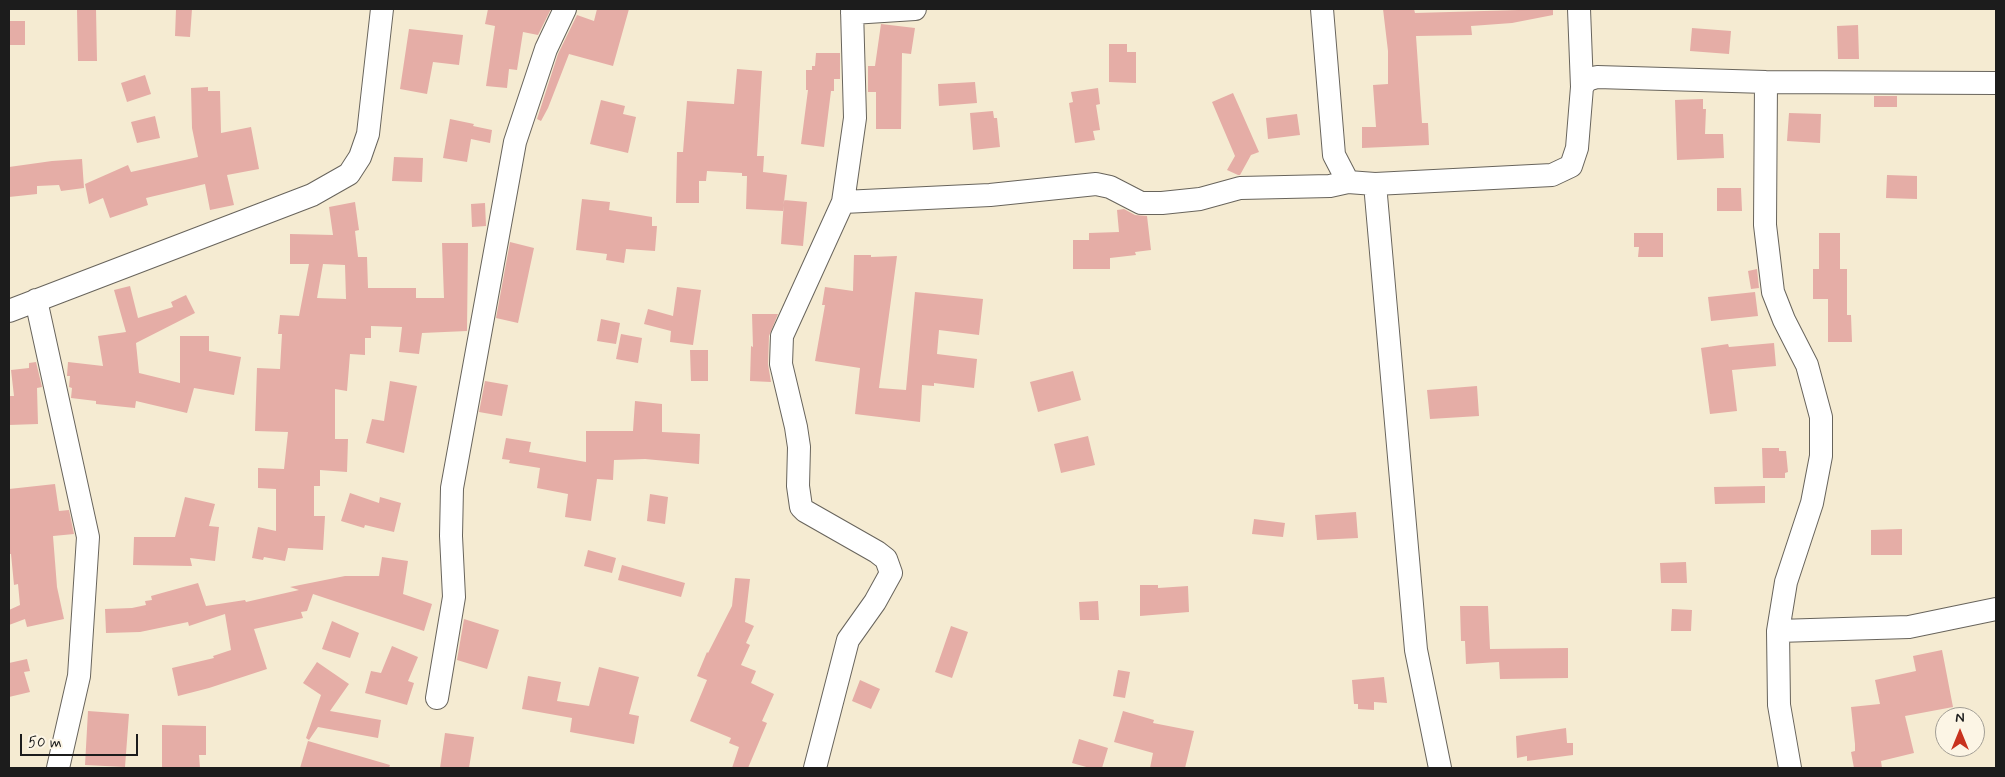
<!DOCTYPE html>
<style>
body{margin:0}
#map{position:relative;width:2005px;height:777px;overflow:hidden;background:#f5ebd2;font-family:Mynerve,sans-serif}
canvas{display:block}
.frame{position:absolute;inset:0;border:10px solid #1c1c1c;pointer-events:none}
.north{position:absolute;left:1935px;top:707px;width:50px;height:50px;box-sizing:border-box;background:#fcf5e5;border:1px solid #a29e95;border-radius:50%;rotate:0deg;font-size:14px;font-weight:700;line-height:20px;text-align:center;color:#1c1c1c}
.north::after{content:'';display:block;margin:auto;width:18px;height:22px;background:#c8321e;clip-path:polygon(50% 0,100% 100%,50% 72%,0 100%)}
.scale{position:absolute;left:20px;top:734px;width:118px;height:22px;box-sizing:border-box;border:2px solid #1c1c1c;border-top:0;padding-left:6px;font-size:15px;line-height:18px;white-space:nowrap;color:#1c1c1c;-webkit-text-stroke:4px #fcf5e5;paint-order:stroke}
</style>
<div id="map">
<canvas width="2005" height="777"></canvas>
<div class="frame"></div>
<div class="north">N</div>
<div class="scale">50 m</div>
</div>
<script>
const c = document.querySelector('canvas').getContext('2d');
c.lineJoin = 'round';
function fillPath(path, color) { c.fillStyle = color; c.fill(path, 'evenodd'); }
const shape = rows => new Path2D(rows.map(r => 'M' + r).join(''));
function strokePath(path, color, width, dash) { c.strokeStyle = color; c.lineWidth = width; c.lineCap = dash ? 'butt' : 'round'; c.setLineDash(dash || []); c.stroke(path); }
fillPath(shape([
 [77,9,96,9,97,61,78,61],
 [176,9,192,9,190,37,175,36],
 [488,9,551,9,538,35,523,32,517,70,509,69,507,88,486,86,495,26,485,24],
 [597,9,629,9,613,66,569,54,548,108,541,121,537,119,558,54,577,15,594,21],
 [1383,9,1414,9,1415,13,1553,9,1553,15,1512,23,1471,26,1472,35,1416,36,1422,123,1428,123,1429,145,1362,148,1362,127,1376,127,1373,85,1388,84,1388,51],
 [9,21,25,21,25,45,9,45],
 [881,24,915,28,911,54,902,53,901,129,876,129,876,92,868,92,868,66,875,66],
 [1858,25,1859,59,1838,59,1837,26],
 [1692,28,1731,31,1729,54,1690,51],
 [409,29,463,35,459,65,433,62,427,94,400,89],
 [1109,44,1127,44,1127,52,1136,52,1136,83,1109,82],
 [816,53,840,53,840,79,834,79,834,91,831,91,824,147,801,144,808,90,806,90,806,70,812,70,812,66,815,66],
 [737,69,762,71,757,156,764,156,763,172,787,175,783,211,746,209,747,176,742,176,742,173,707,171,706,181,699,181,699,203,676,203,677,152,683,152,687,101,734,104],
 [145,75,151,94,127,102,121,83],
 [975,82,977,103,939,106,938,84],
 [208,87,208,91,220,91,221,133,251,127,259,169,227,175,234,205,210,210,205,184,146,198,148,205,110,218,103,198,89,204,85,184,128,165,131,172,198,157,192,128,191,88],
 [1098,88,1100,104,1096,105,1100,130,1093,131,1095,140,1075,143,1069,103,1073,102,1071,92],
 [1233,93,1259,152,1251,155,1240,175,1238,175,1227,170,1235,156,1212,102],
 [1874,96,1897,96,1897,107,1874,107],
 [1703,99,1703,109,1706,109,1705,134,1723,134,1724,158,1677,160,1675,100],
 [601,100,625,106,623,114,636,117,628,153,590,144],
 [993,111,994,118,997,118,1000,147,973,150,970,113],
 [1789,113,1821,114,1820,143,1787,141],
 [1297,114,1300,135,1268,139,1266,118],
 [155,116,160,138,137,143,131,122],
 [450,119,474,124,473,126,492,130,490,143,471,139,467,162,443,158],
 [394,157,423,158,422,182,392,181],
 [82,159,84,188,61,191,59,185,37,186,37,194,9,197,9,167,52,161],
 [1887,175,1917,176,1917,199,1886,198],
 [1717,188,1741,188,1742,211,1717,211],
 [582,199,610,202,609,210,652,217,652,226,657,226,655,251,626,249,624,263,606,260,607,254,576,250],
 [784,200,807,202,803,246,781,244],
 [355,202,359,230,355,231,358,257,367,257,368,288,416,288,416,298,444,298,442,243,468,243,467,331,422,333,419,354,399,352,402,327,371,326,371,338,365,338,365,355,350,354,347,391,335,389,335,439,348,439,347,472,320,470,320,486,314,486,314,516,325,516,323,550,288,548,285,561,264,557,263,560,252,558,258,527,276,531,276,489,258,488,258,468,284,469,288,432,255,431,257,368,280,369,282,334,278,334,280,315,299,316,309,264,290,264,290,234,333,235,329,207],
 [323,264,345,265,346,299,317,298],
 [485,203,486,226,472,227,471,204],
 [1124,209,1135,215,1147,216,1151,250,1135,252,1136,255,1110,258,1110,269,1073,269,1073,240,1089,240,1089,233,1119,232,1117,210],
 [1634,233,1663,233,1663,257,1638,257,1639,247,1634,247],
 [1819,233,1840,233,1840,269,1847,269,1847,315,1851,315,1852,342,1828,342,1828,299,1813,299,1813,269,1819,269],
 [510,242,534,248,518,323,496,318],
 [854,255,871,255,871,257,897,256,879,388,906,390,915,292,983,299,979,335,939,330,937,354,977,359,974,388,934,383,934,386,922,385,920,422,855,414,860,368,815,361,825,305,822,305,825,287,853,291],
 [1757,269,1759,288,1751,289,1748,271],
 [130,286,138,318,173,307,171,302,186,295,195,313,136,343,139,373,180,383,180,336,209,336,209,351,241,357,234,395,194,388,187,413,136,401,135,408,96,404,96,401,71,398,72,388,69,387,70,376,67,376,68,362,103,366,98,336,126,332,114,290],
 [677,287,701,290,693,345,670,342,671,331,644,324,648,309,673,316],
 [1755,292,1758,316,1711,321,1708,297],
 [752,314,778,314,769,336,768,364,771,382,750,381,751,346,753,347],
 [601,319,620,323,616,344,597,341],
 [621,334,642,338,638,363,616,359],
 [1774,343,1776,366,1732,370,1737,411,1710,414,1701,348,1728,344,1729,347],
 [690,350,708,350,708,381,691,381],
 [36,362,42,387,37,388,38,424,9,425,9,396,14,396,11,370,29,368,29,363],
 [1073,371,1081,400,1038,412,1030,382],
 [390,381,417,386,404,453,366,443,372,419,384,421],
 [485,381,508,385,502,416,479,412],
 [1477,386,1479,416,1430,419,1427,390],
 [635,401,662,404,662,432,700,434,699,464,645,459,614,460,613,480,597,479,591,521,565,517,568,494,537,488,540,468,509,463,510,460,502,459,506,438,531,442,529,452,586,462,586,431,633,431],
 [1088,436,1095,465,1061,473,1054,444],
 [1762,448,1779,448,1779,451,1786,451,1788,472,1785,473,1785,478,1763,478],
 [55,484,59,511,69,510,74,534,53,536,57,587,64,619,27,627,25,619,9,625,9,610,20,605,18,584,14,585,11,554,9,554,9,489],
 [1765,486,1765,503,1715,504,1714,487],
 [350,493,379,503,380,497,401,503,394,532,365,525,364,528,341,521],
 [650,494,668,497,665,524,647,521],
 [185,497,215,504,209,526,219,527,215,561,190,558,192,566,133,565,134,537,175,537],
 [1356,512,1358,538,1317,540,1315,515],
 [1254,519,1285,523,1283,537,1252,534],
 [1902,529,1902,555,1871,555,1871,530],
 [588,550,616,558,612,573,584,566],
 [382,557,408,561,403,594,432,604,424,631,313,594,307,611,301,612,303,618,254,629,267,669,209,688,178,696,172,668,214,658,213,656,231,650,225,614,189,626,188,622,140,632,106,633,105,609,132,608,146,605,145,601,152,600,151,596,198,583,206,606,245,600,246,602,299,590,290,587,345,576,379,576],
 [1686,562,1687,583,1661,583,1660,563],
 [622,565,685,583,681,597,618,580],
 [735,578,750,579,745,622,754,626,746,643,750,645,741,665,756,671,751,683,774,694,762,721,767,723,748,768,732,768,739,747,729,743,731,738,690,721,707,680,697,676,707,652,708,653,732,606],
 [1140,585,1158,585,1158,588,1188,586,1189,612,1140,616],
 [1098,601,1099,620,1080,620,1079,602],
 [1460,606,1488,606,1490,649,1568,648,1568,678,1500,679,1499,662,1466,664,1465,641,1461,641],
 [1672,609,1692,610,1691,631,1671,631],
 [464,619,499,630,487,669,457,660],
 [332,621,359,633,350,658,322,649],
 [951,626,968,632,952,678,935,672],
 [392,646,418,657,408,681,414,683,407,705,365,693,371,671,381,673],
 [1942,650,1953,707,1905,716,1914,753,1881,761,1882,768,1854,768,1851,752,1855,751,1855,744,1851,707,1880,704,1875,680,1916,671,1913,656],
 [27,659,30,671,24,672,30,692,9,697,9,663],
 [317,662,349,684,330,711,381,720,378,738,318,727,309,740,306,738,321,695,303,683],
 [599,667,639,677,629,714,639,716,634,744,570,732,572,718,522,709,528,676,561,682,557,701,589,706],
 [1118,670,1130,672,1125,698,1113,696],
 [1384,677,1387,703,1374,702,1374,710,1358,709,1358,704,1354,704,1352,680],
 [860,680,880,689,871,709,852,701],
 [88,711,129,714,125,767,85,765],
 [1123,711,1154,720,1153,723,1194,731,1185,768,1150,768,1153,753,1114,742],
 [162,725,206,726,206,755,199,755,200,768,162,768],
 [1566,728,1567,743,1573,743,1573,755,1527,761,1527,756,1517,758,1516,736],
 [445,733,474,737,469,768,440,768],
 [1079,739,1108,748,1102,768,1090,768,1072,763],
 [308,741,390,765,389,768,300,768]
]), '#e5ada6');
const minor = shape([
 [1322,9,1334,155,1348,182,1375,184,1552,175,1571,166,1577,148,1582,87,1587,80,1597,77,1766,82,1996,83],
 [1579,9,1582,87],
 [852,13,915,9],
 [1766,82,1765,225,1773,292,1784,320,1807,365,1821,417,1821,456,1812,503,1786,582,1778,631,1779,705,1790,768],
 [1375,184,1416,650,1440,768],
 [843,202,990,195,1096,184,1110,187,1141,203,1162,203,1200,199,1240,188,1330,186,1348,182],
 [36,300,88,537,79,676,58,768],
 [9,311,312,195,349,174,360,157,368,134,382,9],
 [1778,631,1909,627,1996,609],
 [437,698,454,597,451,536,452,488,515,142,546,49,565,9],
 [815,768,848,640,875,602,891,573,886,559,877,552,805,511,801,507,798,486,799,447,796,427,781,364,782,336,843,202,855,118,852,9]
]);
strokePath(minor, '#68645c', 24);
strokePath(minor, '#fff', 22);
</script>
